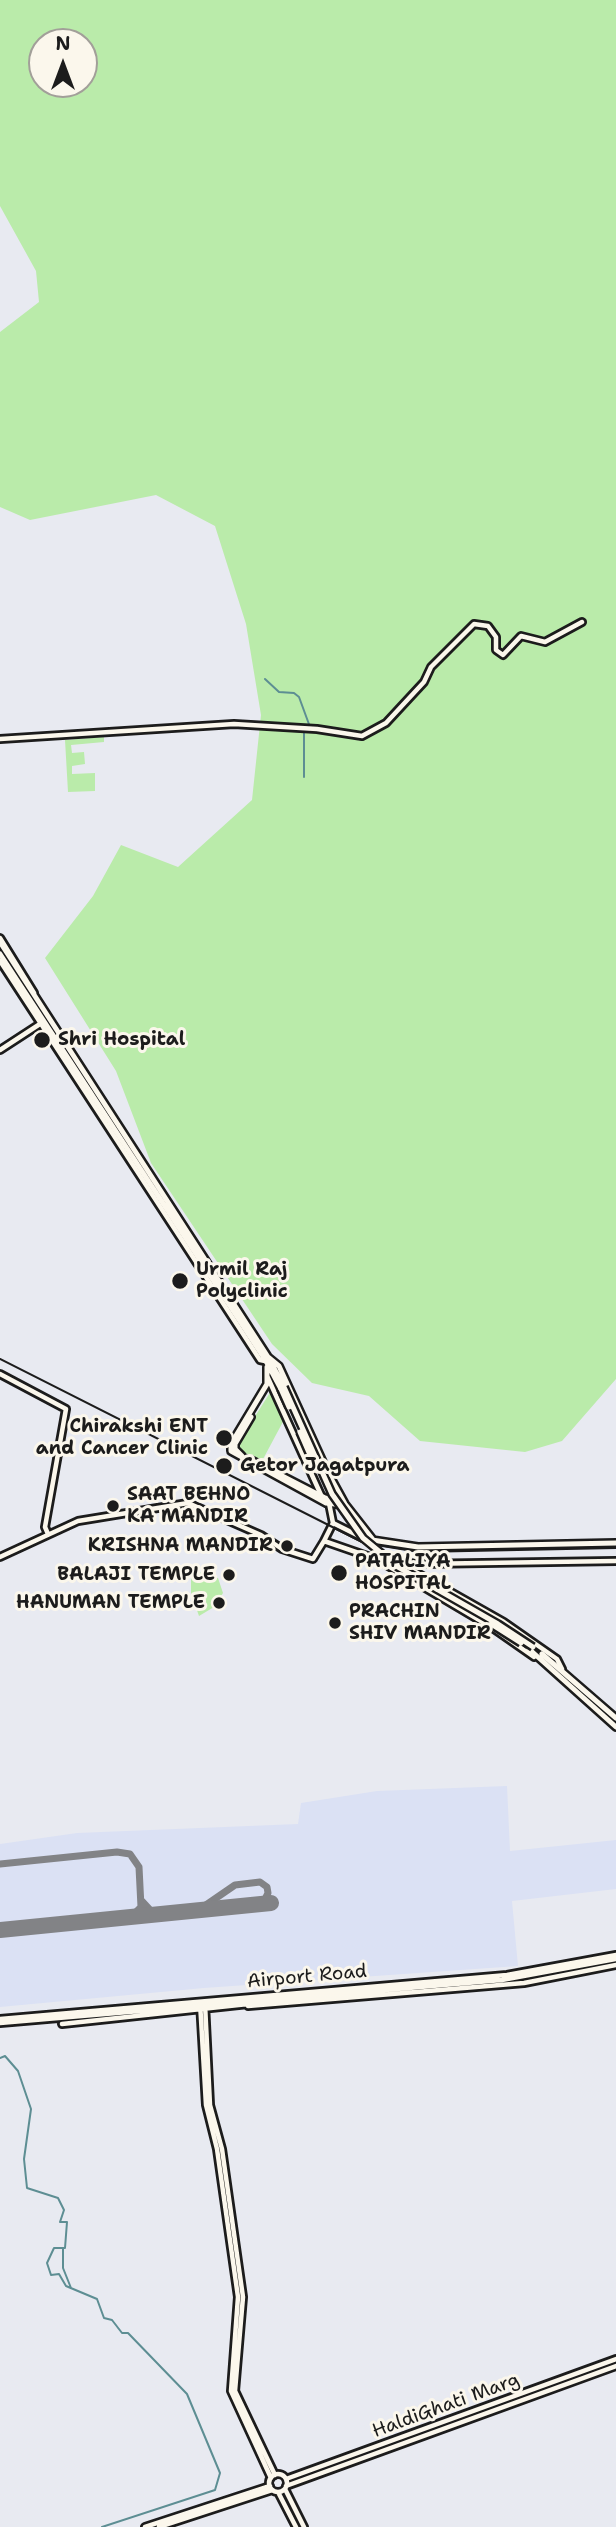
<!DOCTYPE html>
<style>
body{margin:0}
#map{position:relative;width:616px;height:2527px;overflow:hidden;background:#e8eaf1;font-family:"Shantell Sans",sans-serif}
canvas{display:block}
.north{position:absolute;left:28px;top:28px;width:70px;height:70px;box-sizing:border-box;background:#fbf7ec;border:2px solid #a29f99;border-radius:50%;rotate:0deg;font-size:19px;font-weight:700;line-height:28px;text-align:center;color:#1c1c1c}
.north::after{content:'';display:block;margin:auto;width:24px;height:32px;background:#1c1c1c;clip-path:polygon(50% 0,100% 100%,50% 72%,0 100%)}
</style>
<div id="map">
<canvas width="616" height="2527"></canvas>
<div class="north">N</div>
</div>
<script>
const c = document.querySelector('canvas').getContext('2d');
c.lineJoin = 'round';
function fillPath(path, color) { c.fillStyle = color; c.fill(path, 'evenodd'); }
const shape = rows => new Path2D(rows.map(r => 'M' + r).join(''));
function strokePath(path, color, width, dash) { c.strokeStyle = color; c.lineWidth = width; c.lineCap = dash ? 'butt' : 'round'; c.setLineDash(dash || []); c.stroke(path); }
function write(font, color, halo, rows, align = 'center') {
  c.font = font + ' "Shantell Sans",sans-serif'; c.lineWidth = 6; c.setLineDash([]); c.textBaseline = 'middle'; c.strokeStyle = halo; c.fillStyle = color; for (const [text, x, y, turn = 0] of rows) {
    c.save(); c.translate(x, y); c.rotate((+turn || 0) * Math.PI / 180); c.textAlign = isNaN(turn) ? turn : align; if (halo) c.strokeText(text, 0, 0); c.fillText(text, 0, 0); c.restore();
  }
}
fillPath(shape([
 [507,1786,510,1851,616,1840,616,1889,512,1901,518,1966,204,1988,0,2007,0,1844,77,1833,298,1824,301,1803,377,1791]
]), '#dbe1f4');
fillPath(shape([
 [0,0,616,0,616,1379,562,1441,525,1452,420,1441,369,1396,312,1383,272,1344,151,1163,116,1071,45,958,93,896,121,845,178,867,252,800,261,715,246,624,215,526,156,495,30,520,0,507,0,332,39,302,36,271,0,206],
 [42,42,84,42,84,84,42,84],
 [104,737,104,742,71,745,72,753,84,752,85,764,72,766,72,774,95,773,95,791,68,792,65,740],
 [271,1391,285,1418,262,1461,241,1451,237,1445],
 [205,1572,218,1578,223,1593,214,1607,199,1616,191,1593,191,1574]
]), '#baebaa');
strokePath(shape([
 [265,679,279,692,294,693,299,697,310,727],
 [304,733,304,777],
 [0,2058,5,2056,18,2071,31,2109,24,2159,27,2188,58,2198,64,2210,60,2222,67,2222,65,2248,54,2248,47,2263,51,2275,59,2274,66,2286,97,2299,104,2318,112,2320,122,2333,128,2333,187,2394,220,2473,215,2490,102,2527],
 [63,2249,63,2268,71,2288]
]), '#5d8e93', 2);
strokePath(shape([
 [0,1864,117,1852,130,1854,139,1867,141,1907,132,1916,106,1920],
 [142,1901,154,1914,173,1913],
 [190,1911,203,1907,235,1885,260,1882,267,1887,268,1893,264,1901,236,1907]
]), '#828386', 7);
strokePath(shape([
 [0,1930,271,1903]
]), '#828386', 16);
const tertiary = shape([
 [0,739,234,724,317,729,362,736,386,723,424,682,431,667,474,624,488,626,496,637,496,650,503,655,521,636,545,642,582,622],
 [0,938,34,993],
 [0,961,260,1360,265,1361],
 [0,1050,43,1022],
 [0,1374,66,1409,45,1527,48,1534],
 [268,1378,321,1495],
 [329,1503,333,1523],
 [333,1523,363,1538],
 [324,1541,333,1523],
 [0,1557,78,1521,188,1503,261,1535,282,1549,313,1559,324,1541,376,1559,417,1564,616,1561],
 [378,1560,491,1627,534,1657],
 [398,1562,504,1622,557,1659,562,1669],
 [200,2002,206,2105,217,2149,238,2297,231,2391,271,2478],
 [205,2004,210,2105,222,2149,243,2297,235,2391,275,2475],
 [248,2006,524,1983,616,1965],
 [0,2019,507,1975,616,1955],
 [0,2023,502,1980,616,1959],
 [62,2024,248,2004],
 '269 2483a9 9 0 1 1 18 0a9 9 0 1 1-18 0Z',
 [286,2479,616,2359],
 [286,2486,616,2366],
 [285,2489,304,2527],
 [278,2492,296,2527],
 [145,2527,270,2486],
 [159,2527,272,2490]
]);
const secondary = shape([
 [0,942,248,1326,268,1357,279,1366,328,1473,345,1504,374,1541],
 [0,954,266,1361,281,1389],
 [268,1357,284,1387],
 [267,1367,267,1384,231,1444,231,1451,326,1503,343,1505],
 [242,1456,235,1449,235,1444,251,1417],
 [251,1460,325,1498,340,1502],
 [372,1540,418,1547,616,1543],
 [529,1649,616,1727],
 [542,1654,616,1718]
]);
strokePath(tertiary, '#1c1c1c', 10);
strokePath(secondary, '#1c1c1c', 10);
strokePath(tertiary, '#fbf7ec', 4.5);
strokePath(secondary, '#fbf7ec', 5);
strokePath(shape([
 [0,1359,364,1543,419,1552,616,1548]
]), '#1c1c1c', 2);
const secondaryBridge = shape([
 [284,1387,332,1494,363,1538,398,1567,498,1624,533,1647],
 [281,1389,289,1407],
 [300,1432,317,1471],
 [491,1624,521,1643]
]);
strokePath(secondaryBridge, '#1c1c1c', 10, []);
strokePath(secondaryBridge, '#fbf7ec', 5);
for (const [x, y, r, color] of [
 [42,1040,9,"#1c1c1c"],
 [180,1281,9,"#1c1c1c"],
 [224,1438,9,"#1c1c1c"],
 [224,1466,9,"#1c1c1c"],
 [113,1506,7,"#1c1c1c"],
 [287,1546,7,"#1c1c1c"],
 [339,1573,9,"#1c1c1c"],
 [229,1575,7,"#1c1c1c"],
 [219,1603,7,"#1c1c1c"],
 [335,1623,7,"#1c1c1c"]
]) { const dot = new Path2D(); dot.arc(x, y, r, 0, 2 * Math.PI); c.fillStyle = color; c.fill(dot); strokePath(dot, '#fbf7ec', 2.5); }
write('bold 19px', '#1c1c1c', '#fbf7ec', [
 ["Shri Hospital",58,1040],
 ["Urmil Raj",196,1270],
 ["Polyclinic",196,1292],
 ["Chirakshi ENT",208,1427,"right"],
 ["and Cancer Clinic",208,1449,"right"],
 ["Getor Jagatpura",240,1466],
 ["SAAT BEHNO",127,1495],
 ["KA MANDIR",127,1517],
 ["KRISHNA MANDIR",273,1546,"right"],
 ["PATALIYA",355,1562],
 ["HOSPITAL",355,1584],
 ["BALAJI TEMPLE",215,1575,"right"],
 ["HANUMAN TEMPLE",205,1603,"right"],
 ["PRACHIN",349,1612],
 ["SHIV MANDIR",349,1634]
], 'left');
write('19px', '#1c1c1c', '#fbf7ec', [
 ["Airport Road",307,1977,-5],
 ["HaldiGhati Marg",446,2406,-20]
]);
</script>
